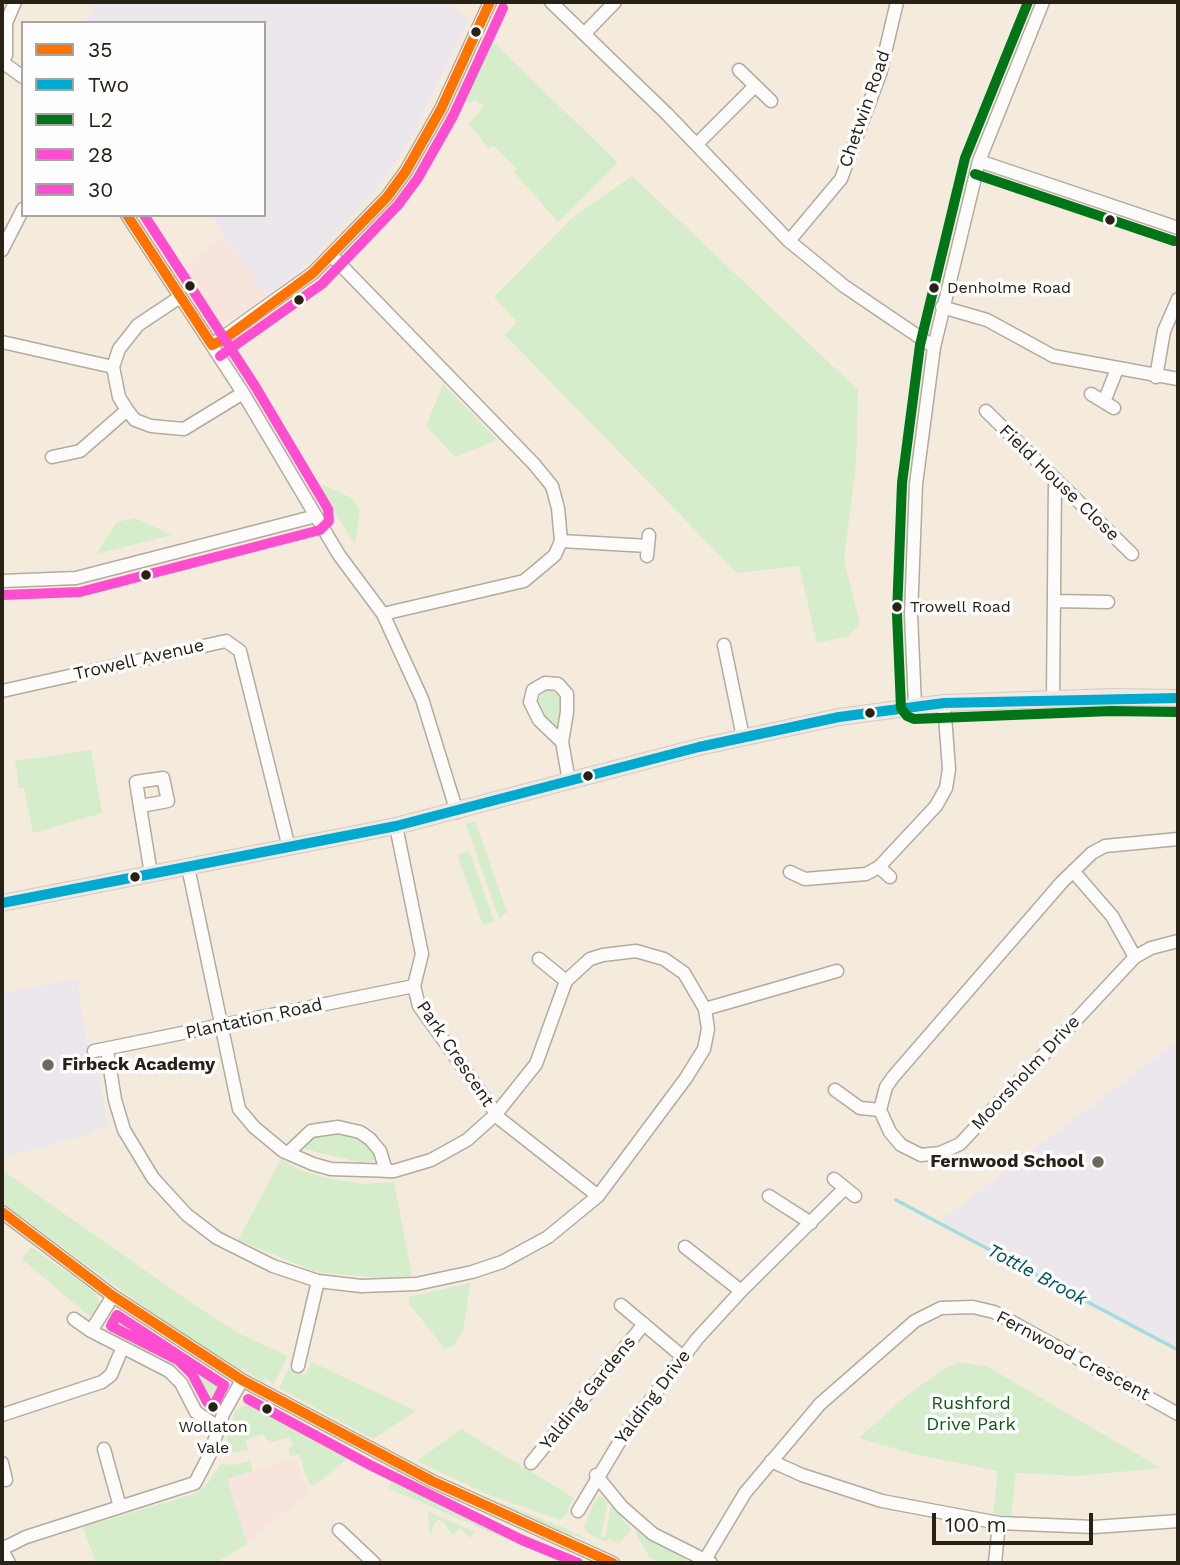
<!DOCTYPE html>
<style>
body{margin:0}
#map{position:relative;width:1180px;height:1565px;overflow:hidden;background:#f4ebdc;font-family:"Work Sans",sans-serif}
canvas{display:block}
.frame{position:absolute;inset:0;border:4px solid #272116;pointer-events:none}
.legend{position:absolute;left:21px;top:21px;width:245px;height:196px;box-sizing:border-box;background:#fdfdfd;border:2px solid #a7a5a1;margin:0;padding:9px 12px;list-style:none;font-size:21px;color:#272116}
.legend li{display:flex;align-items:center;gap:14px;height:35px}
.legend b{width:35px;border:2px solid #a7a5a1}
.scale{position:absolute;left:932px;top:1513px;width:161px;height:32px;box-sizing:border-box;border:4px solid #272116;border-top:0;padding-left:9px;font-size:21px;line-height:24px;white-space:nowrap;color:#272116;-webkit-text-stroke:5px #fdfdfd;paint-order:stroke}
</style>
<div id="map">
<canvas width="1180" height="1565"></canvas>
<div class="frame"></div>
<ul class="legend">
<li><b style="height:9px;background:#ff7300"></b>35</li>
<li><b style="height:9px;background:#00a9ce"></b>Two</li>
<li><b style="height:9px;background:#007517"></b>L2</li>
<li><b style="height:9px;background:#ff4dcf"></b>28</li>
<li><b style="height:9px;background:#ff4dcf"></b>30</li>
</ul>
<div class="scale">100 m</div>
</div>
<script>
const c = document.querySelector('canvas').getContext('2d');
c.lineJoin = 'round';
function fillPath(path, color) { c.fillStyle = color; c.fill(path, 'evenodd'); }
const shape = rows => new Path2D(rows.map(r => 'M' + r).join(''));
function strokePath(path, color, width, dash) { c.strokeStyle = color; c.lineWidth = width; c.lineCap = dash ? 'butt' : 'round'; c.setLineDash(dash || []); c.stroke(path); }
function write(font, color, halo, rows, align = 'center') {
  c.font = font + ' "Work Sans",sans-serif'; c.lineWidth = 7; c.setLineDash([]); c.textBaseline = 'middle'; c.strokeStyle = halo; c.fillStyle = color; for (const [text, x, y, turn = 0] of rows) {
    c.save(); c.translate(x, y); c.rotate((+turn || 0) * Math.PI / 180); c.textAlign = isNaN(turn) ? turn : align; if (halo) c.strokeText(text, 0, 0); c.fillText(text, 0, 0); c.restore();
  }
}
fillPath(shape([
 [224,237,267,296,228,322,209,320,175,272],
 [296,1458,308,1493,247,1544,227,1479]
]), '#f7e4dc');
fillPath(shape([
 [95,2,448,2,468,21,410,141,379,186,310,261,267,296,210,215,264,215,264,23,85,23],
 [77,979,90,1060,98,1070,109,1129,93,1129,94,1133,2,1158,2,993],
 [1178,1041,1178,1350,941,1220]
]), '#ece7ec');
fillPath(shape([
 [486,35,618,163,558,222,514,172,517,169,493,145,489,149,469,124,484,106,474,100,470,104,463,100,452,117,449,115],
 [632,176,858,390,856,465,844,560,860,624,849,636,817,643,799,566,737,573,505,335,517,322,494,297,572,218],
 [443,384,497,440,455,457,426,426],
 [314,481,352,498,360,510,355,544],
 [135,518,172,535,96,554,117,522],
 [551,691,559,695,562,703,558,733,536,704,543,692],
 [91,750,102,813,33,833,24,788,19,788,15,761],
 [475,821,507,912,499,919,466,824],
 [469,850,494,921,483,925,457,855],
 [329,1131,363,1139,373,1148,376,1160,363,1163,305,1149,308,1137],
 [281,1159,300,1170,327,1178,363,1184,394,1182,412,1276,380,1278,316,1272,238,1240],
 [2,1170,193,1304,240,1334,288,1356,274,1384,266,1378,263,1382,242,1368,239,1371,158,1317,2,1203],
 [31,1247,95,1292,100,1304,95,1312,89,1316,22,1259],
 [470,1283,463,1332,452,1347,444,1348,410,1305,408,1297],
 [118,1311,223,1380,226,1391,220,1404,206,1408,188,1376,179,1368,110,1333,105,1320,111,1313],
 [311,1362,382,1395,416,1411,373,1439,279,1388,289,1368,305,1375],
 [959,1362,988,1367,1161,1468,1077,1476,1016,1473,1011,1516,993,1514,998,1471,913,1454,859,1438,905,1397,942,1370],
 [249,1404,273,1417,353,1454,314,1486,309,1484,299,1454,290,1456,288,1448,293,1446,290,1437,273,1442,267,1440,263,1434,245,1440,248,1450,228,1454,224,1450,235,1410],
 [461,1429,574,1498,565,1516,561,1520,487,1494,417,1461],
 [250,1461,253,1471,227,1479,247,1544,215,1563,96,1563,83,1527,191,1495,205,1487,221,1464,233,1465],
 [397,1476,571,1556,569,1560,575,1563,561,1563,388,1488],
 [475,1493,560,1526,592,1541,568,1534],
 [600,1496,608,1502,601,1535,605,1537,606,1533,611,1506,632,1530,618,1544,609,1538,606,1542,586,1532,584,1527,596,1498],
 [428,1511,475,1532,470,1538,460,1528,452,1535,444,1522,439,1520,434,1523,430,1538],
 [640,1530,686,1558,684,1563,664,1563,650,1558,635,1532]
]), '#d6edcb');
strokePath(shape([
 [896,1200,1178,1350]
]), '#a1dce0', 3.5);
const minor = shape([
 [551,2,667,114,789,241,844,286,934,347],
 [585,33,615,2],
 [2,62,23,77],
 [2,63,6,55,6,23,15,2],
 [739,70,771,101],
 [697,144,755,86],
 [979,161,1178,228],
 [127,215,243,393,339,555,383,614,422,699,457,812],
 [789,241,841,179,880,74,897,2],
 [2,250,23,209],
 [331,255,534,464,552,486,558,508,561,541,555,555,524,581,383,614],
 [180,297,138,325,119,349,113,367,119,397,127,410,135,420,151,426,184,429,243,393],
 [942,307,987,320,1053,356,1178,379],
 [2,342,113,367],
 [212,345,313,273,387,197,406,171,441,109,490,2],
 [1156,377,1164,331,1178,299],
 [1091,394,1114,408],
 [1104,402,1117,369],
 [986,411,1132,554],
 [52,457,80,451,127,410],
 [561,541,648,546],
 [647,556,649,535],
 [2,581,76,578,316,516],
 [1054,601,1108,602],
 [724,645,743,737],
 [2,691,226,641,240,651,289,848],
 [1053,699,1055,482],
 [915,705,911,615,916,484,934,347,979,161,1043,2],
 [562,742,567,712,567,694,558,684,545,683,533,690,530,702,539,720,562,742,569,781],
 [141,806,168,801,163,778,136,782,151,874],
 [396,826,422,954,414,986,419,1006,500,1119,598,1196],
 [1178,839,1105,846,1092,853,1062,882,893,1077,886,1087,880,1110,890,1132,901,1145,921,1155,940,1153,960,1144,1135,957,1151,948,1178,941],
 [879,867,890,877],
 [1073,871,1112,916,1135,957],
 [790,872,805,879,866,874,879,867,936,806,946,788,949,769,944,703],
 [539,959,566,981],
 [705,1009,837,971],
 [107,1050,115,1100,124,1130,153,1178,187,1215,217,1238,273,1266,318,1281,361,1286,416,1284,472,1272,502,1262,548,1237,598,1196,686,1078,704,1049,708,1029,705,1009,684,973,664,959,636,951,603,955,590,959,566,981,536,1064,496,1114,467,1140,431,1160,394,1171,331,1169,313,1164,283,1151,254,1127,239,1109,188,867],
 [94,1051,414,986],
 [835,1090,860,1108,880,1110],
 [288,1153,311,1131,338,1127,360,1132,370,1139,380,1151,386,1171],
 [834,1179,855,1196],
 [769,1196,811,1223],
 [2,1212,113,1296,242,1380,432,1481,613,1563],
 [685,1247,741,1291],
 [113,1296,91,1331,169,1371,181,1383,196,1412,219,1428],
 [621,1305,683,1357],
 [74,1319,91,1331],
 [298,1366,318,1281],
 [2,1415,102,1382,111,1375,122,1349],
 [104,1449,120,1507],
 [771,1461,802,1475,882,1501,999,1523,1094,1527,1178,1521],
 [2,1463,6,1480],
 [531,1463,644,1324],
 [596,1475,622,1507,653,1534,711,1563],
 [578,1511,623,1436,697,1339,741,1291,845,1188],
 [339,1530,374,1563],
 [2,1549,26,1537,195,1483,210,1454,223,1414,242,1380],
 [2,1550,9,1563],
 [703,1563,745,1493,820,1404,915,1321,941,1308,973,1307,994,1312,1178,1414],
 [995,1563,999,1523]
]);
const major = shape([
 [2,903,396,826,699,747,839,717,944,703,1111,697,1178,698]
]);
strokePath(minor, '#b2aba0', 15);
strokePath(major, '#d0cbc4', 18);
strokePath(minor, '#fdfcfa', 12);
strokePath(major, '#f1e8e3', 16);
strokePath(shape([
 [127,215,212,345,224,339,313,273,387,197,406,171,441,109,490,2],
 [2,1212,113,1296,242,1380,432,1481,613,1563]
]), '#ff7300', 10);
strokePath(shape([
 [2,903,396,826,699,747,839,717,944,703,1178,698]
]), '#00a9ce', 10);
strokePath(shape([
 [1028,2,965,158,920,345,902,483,897,614,901,708,907,716,914,719,1111,711,1178,712],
 [975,174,1174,241]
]), '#007517', 10);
strokePath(shape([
 [220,356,322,284,398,205,418,178,453,116,503,8],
 [3,595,80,592,320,530,329,521,328,509,255,386,144,215]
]), '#ff4dcf', 10);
strokePath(shape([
 [117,1315,224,1385,213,1407,207,1402,192,1374,178,1360,111,1326,117,1315],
 [248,1399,370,1465,522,1540,578,1563]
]), '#ff4dcf', 10);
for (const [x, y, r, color] of [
 [476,32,6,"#272116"],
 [1110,220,6,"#272116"],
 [190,286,6,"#272116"],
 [934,288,6,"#272116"],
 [299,300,6,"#272116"],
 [146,575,6,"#272116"],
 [897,607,6,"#272116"],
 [870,713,6,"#272116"],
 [588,776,6,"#272116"],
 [135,877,6,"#272116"],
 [48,1065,7,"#6f685b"],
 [1098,1162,7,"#6f685b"],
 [213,1407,6,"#272116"],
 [267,1409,6,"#272116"]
]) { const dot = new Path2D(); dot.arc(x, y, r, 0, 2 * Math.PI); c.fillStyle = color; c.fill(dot); strokePath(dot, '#fdfdfd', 2.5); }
write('16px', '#272116', '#fdfdfd', [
 ["Denholme Road",947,288],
 ["Trowell Road",910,607],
 ["Wollaton",213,1427,"center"],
 ["Vale",213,1448,"center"]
], 'left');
write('18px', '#272116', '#fdfdfd', [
 ["Chetwin Road",865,109,-71],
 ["Field House Close",1059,483,44],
 ["Trowell Avenue",139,660,-13],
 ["Plantation Road",254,1019,-12],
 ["Park Crescent",455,1054,56],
 ["Moorsholm Drive",1026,1073,-47],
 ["Fernwood Crescent",1073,1356,28],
 ["Yalding Gardens",588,1393,-51],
 ["Yalding Drive",653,1397,-53]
]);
write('bold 18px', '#272116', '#fdfdfd', [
 ["Firbeck Academy",62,1065],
 ["Fernwood School",1084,1162,"right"]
], 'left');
write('18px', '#115719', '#fdfdfd', [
 ["Rushford",971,1404],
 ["Drive Park",971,1425]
]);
write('italic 19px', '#00535c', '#fdfdfd', [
 ["Tottle Brook",1037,1275,28]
]);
</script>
